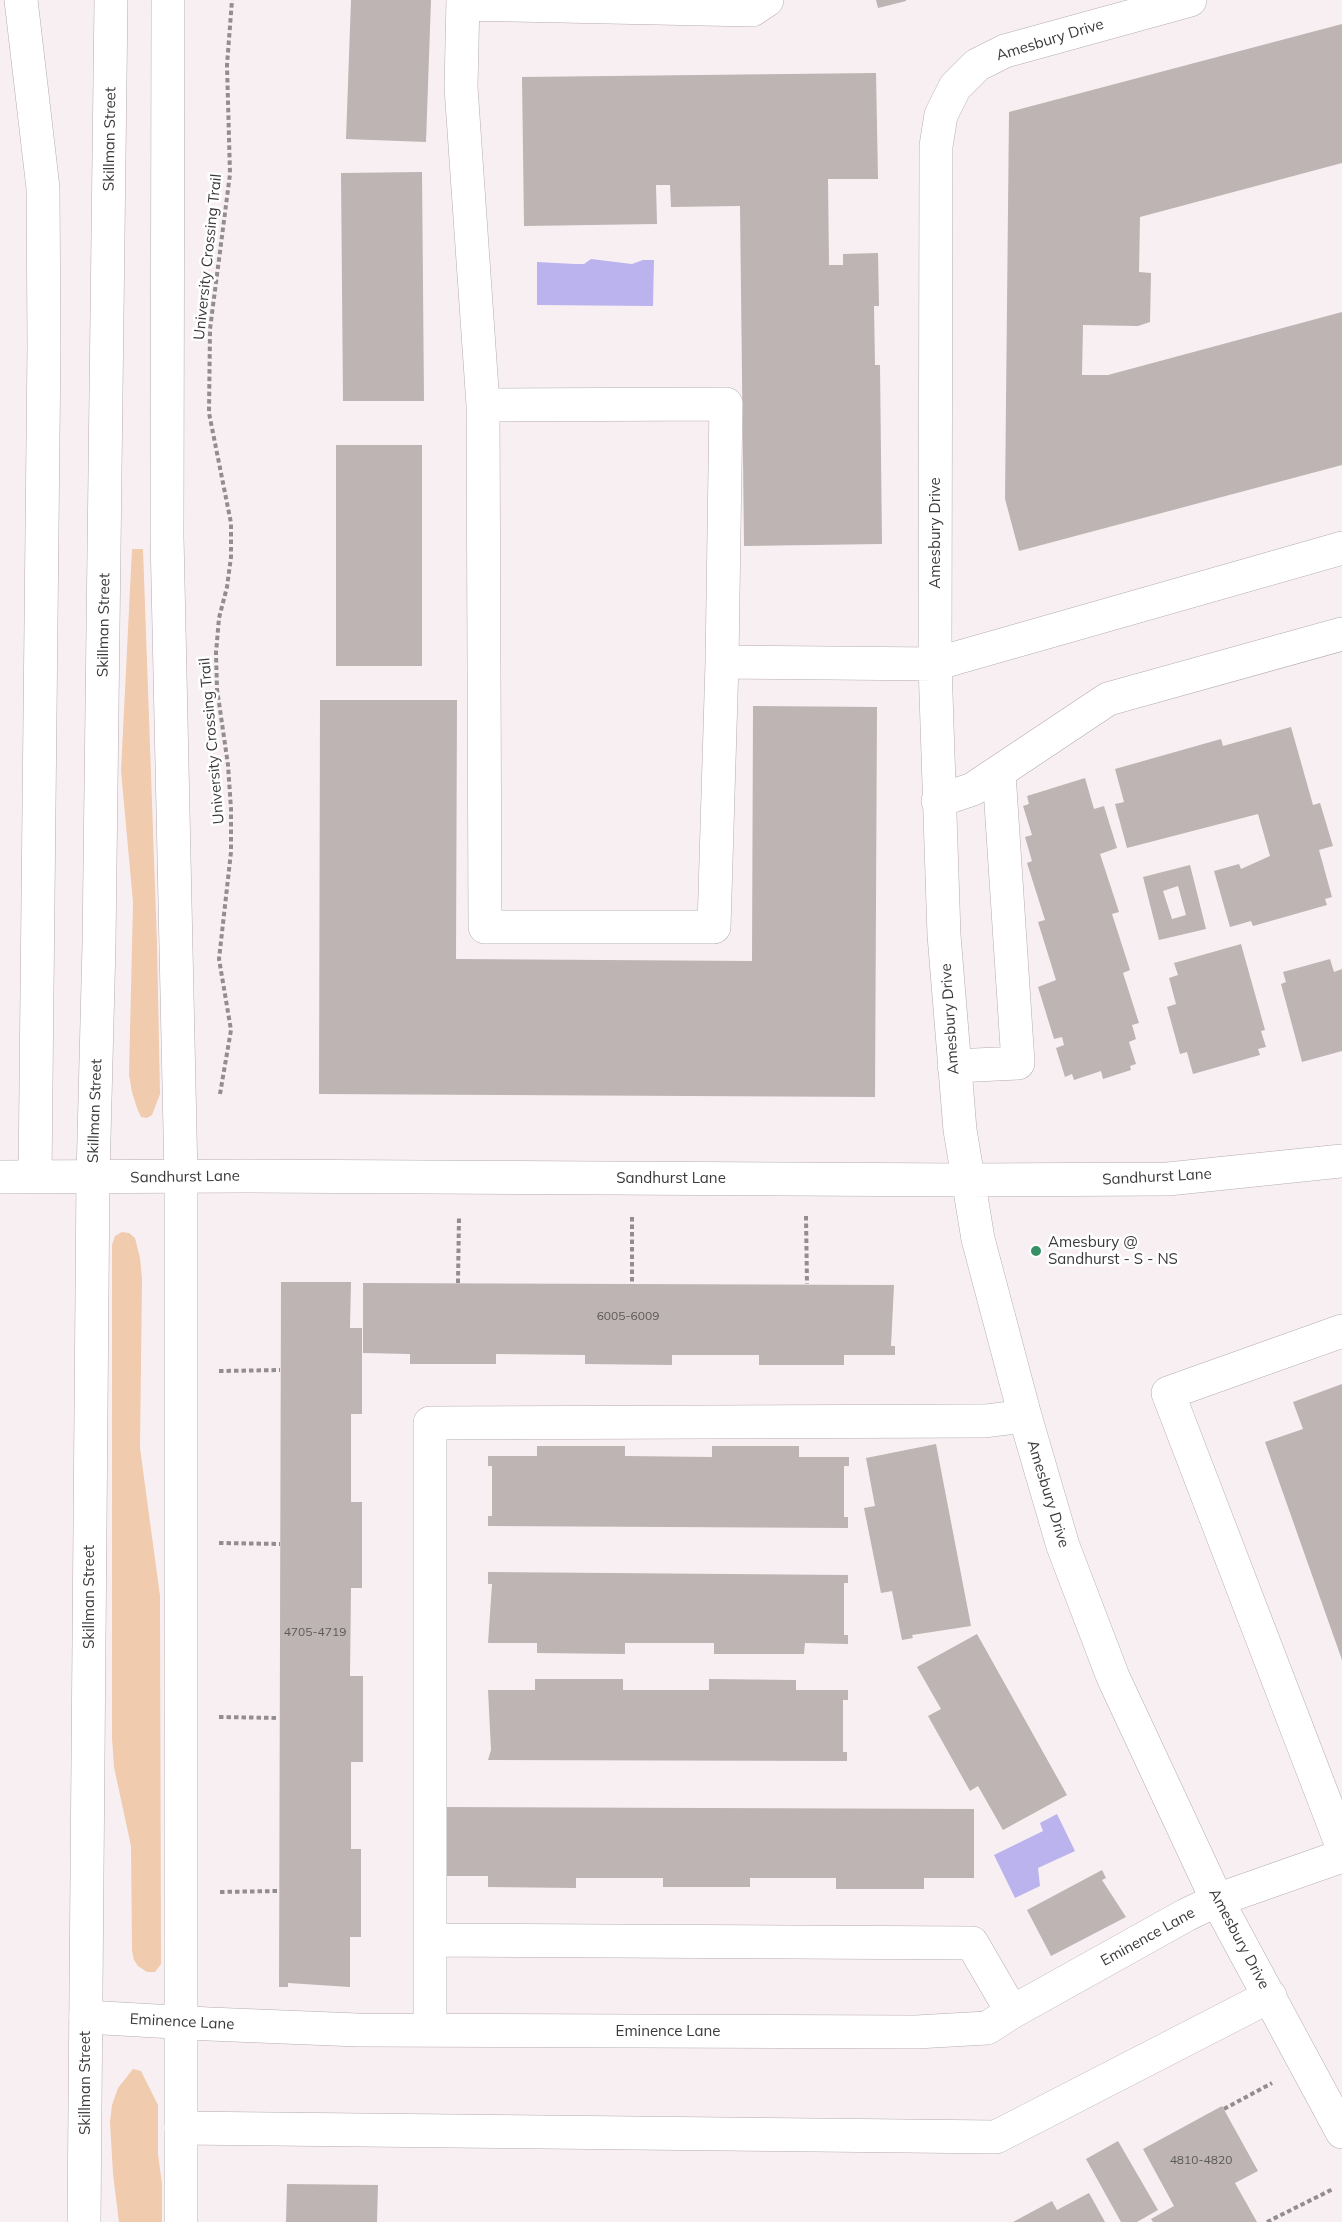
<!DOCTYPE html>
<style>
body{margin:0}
canvas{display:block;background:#f8eff2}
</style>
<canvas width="1342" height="2222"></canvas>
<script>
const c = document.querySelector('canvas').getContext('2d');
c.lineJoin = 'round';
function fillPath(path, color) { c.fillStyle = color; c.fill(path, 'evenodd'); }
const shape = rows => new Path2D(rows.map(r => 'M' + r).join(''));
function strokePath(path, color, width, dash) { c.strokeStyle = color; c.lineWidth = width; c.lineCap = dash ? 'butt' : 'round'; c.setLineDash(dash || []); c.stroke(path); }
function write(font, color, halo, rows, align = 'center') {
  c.font = font + ' Mulish,sans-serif'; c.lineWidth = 5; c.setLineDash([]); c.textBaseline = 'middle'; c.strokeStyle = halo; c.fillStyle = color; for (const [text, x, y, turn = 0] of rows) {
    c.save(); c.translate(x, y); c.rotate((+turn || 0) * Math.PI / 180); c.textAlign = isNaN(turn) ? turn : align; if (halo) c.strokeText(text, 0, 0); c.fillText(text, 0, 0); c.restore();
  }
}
fillPath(shape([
 [132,549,143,549,157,944,160,1094,152,1115,147,1118,141,1117,137,1108,132,1092,129,1075,133,902,121,771],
 [122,1232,129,1233,135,1238,140,1258,142,1279,140,1448,160,1596,161,1964,155,1972,147,1972,138,1966,134,1960,132,1951,131,1846,114,1767,112,1738,112,1245,115,1236],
 [133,2069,141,2071,158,2105,158,2154,162,2184,162,2222,119,2222,113,2174,110,2122,112,2105,118,2088]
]), '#f0cbad');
fillPath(shape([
 [591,259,632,264,643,260,654,260,653,306,537,305,537,262,575,264,584,264],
 [1057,1814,1075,1851,1038,1868,1040,1886,1015,1898,994,1855,1043,1831,1040,1823]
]), '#bbb3ee');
fillPath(shape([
 [351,0,431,0,426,142,346,139],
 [876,0,906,0,906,1,878,8],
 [1342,24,1342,163,1140,217,1139,272,1151,273,1150,322,1138,326,1083,325,1082,375,1108,375,1342,312,1342,465,1019,551,1005,499,1009,112],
 [876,73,878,179,828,179,829,265,843,265,843,254,878,253,879,306,874,306,875,365,880,365,882,544,744,546,740,206,671,207,670,185,656,185,657,224,524,226,522,77],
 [422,172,424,401,343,401,341,173],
 [336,445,422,445,422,666,336,666],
 [320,700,457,700,456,959,752,961,753,706,877,707,875,1097,319,1094],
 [1291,727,1313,805,1320,803,1333,846,1319,850,1332,897,1325,899,1327,905,1253,926,1251,921,1230,927,1214,871,1239,864,1241,869,1270,856,1258,814,1127,848,1115,804,1124,802,1115,769,1221,739,1223,746],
 [1085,778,1094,809,1104,806,1117,848,1100,854,1119,912,1112,914,1130,970,1123,973,1139,1023,1132,1025,1136,1039,1129,1042,1136,1064,1130,1066,1131,1070,1103,1079,1101,1071,1074,1080,1072,1074,1065,1077,1056,1048,1064,1045,1062,1037,1054,1039,1038,987,1056,980,1038,922,1045,920,1027,863,1032,861,1025,837,1032,835,1023,806,1029,804,1027,796],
 [1190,865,1206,929,1159,940,1143,877],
 [1178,886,1186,915,1172,919,1163,891],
 [1241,944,1265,1030,1261,1031,1266,1047,1258,1049,1260,1055,1193,1074,1187,1052,1180,1054,1167,1007,1176,1004,1169,978,1178,975,1174,963],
 [1330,959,1334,972,1342,969,1342,1051,1302,1062,1281,984,1286,982,1283,972],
 [281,1282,351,1282,350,1328,362,1328,362,1414,351,1414,351,1502,362,1502,362,1588,351,1588,350,1676,363,1676,363,1762,351,1762,351,1849,361,1849,361,1937,350,1937,350,1987,288,1983,288,1987,279,1987],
 [363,1283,894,1285,891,1346,895,1346,895,1355,844,1355,844,1365,759,1365,759,1355,672,1355,672,1365,585,1364,585,1355,496,1354,496,1364,410,1364,410,1354,363,1353],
 [1342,1384,1342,1660,1265,1442,1303,1429,1293,1402],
 [936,1444,971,1626,912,1635,913,1638,902,1640,892,1591,881,1593,864,1508,875,1506,866,1458],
 [537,1446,625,1446,625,1456,712,1457,712,1446,799,1446,799,1457,849,1457,849,1466,844,1466,844,1517,848,1517,848,1528,488,1526,488,1516,492,1516,492,1466,488,1466,488,1456,537,1456],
 [488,1572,848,1575,848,1583,844,1583,844,1635,848,1635,848,1644,805,1643,804,1654,714,1654,714,1643,625,1643,625,1654,537,1653,537,1643,488,1643,492,1584,488,1584],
 [977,1634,1067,1795,1003,1830,978,1786,970,1791,928,1716,941,1709,917,1667],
 [535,1679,623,1679,623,1690,709,1690,709,1679,796,1680,796,1690,848,1690,848,1700,843,1700,843,1752,847,1752,847,1761,488,1760,491,1750,488,1690,535,1690],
 [440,1807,974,1809,974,1878,924,1878,924,1889,836,1889,836,1878,750,1878,750,1887,663,1887,663,1878,576,1878,576,1888,488,1887,488,1876,440,1876],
 [1102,1870,1106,1878,1102,1880,1126,1917,1051,1956,1027,1910],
 [1222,2106,1258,2171,1235,2183,1257,2222,1153,2222,1151,2219,1174,2206,1143,2149],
 [1118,2141,1158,2210,1137,2222,1121,2222,1086,2159],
 [287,2184,378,2185,377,2222,286,2222],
 [1089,2193,1105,2222,1013,2222,1052,2201,1057,2210]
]), '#bdb4b3');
const minor = shape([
 [21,0,43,188,44,346,35,1177],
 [463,0,461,87,483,405,726,404,722,662,935,664,1342,548],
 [1190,0,1005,51,977,65,955,87,941,115,936,146,935,664,944,935,960,1130,978,1239,1025,1416,1063,1546,1113,1677,1217,1900,1342,2132],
 [464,4,752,10,767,0],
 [483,405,485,927,714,927,722,662],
 [938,801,973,789,1108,699,1342,634],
 [954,1066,1018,1063,999,773],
 [0,1177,246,1176,967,1180,1168,1179,1342,1161],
 [1342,1331,1168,1393,1342,1846],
 [430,1940,972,1943,1012,2012],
 [86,2017,209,2024,358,2030,916,2032,987,2028,1012,2012,1186,1915,1217,1900,1342,1856],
 [430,2030,430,1423,985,1421,1025,1416],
 [181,2128,996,2137,1270,1996]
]);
const major = shape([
 [168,0,167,536,181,1177,181,2222],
 [84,2222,93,1177,99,944,111,0]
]);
strokePath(minor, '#b5acaf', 34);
strokePath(major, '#b5acaf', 34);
strokePath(shape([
 [220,1094,231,1030,219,959,231,852,231,809,228,765,217,689,216,653,219,618,227,587,231,557,231,523,209,413,210,329,230,174,227,65,232,0],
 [806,1216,807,1284],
 [632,1217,632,1284],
 [458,1283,459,1216],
 [219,1371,280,1370],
 [219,1543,280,1544],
 [219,1717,279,1718],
 [220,1892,279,1891],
 [1224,2109,1272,2083],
 [1267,2222,1333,2189]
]), '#938d8f', 4, [4.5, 3]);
strokePath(minor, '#fff', 33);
strokePath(major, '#fff', 33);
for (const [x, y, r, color] of [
 [1036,1251,6,"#368f65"]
]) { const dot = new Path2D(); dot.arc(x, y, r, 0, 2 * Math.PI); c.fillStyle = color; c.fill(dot); strokePath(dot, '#fff', 2); }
write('12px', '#5c5758', null, [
 ["6005-6009",628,1316],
 ["4705-4719",315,1632],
 ["4810-4820",1201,2160]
]);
write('15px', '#3b3839', '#fff', [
 ["Amesbury Drive",1050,40,-17],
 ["Skillman Street",110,139,-89],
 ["University Crossing Trail",208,257,-84],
 ["Amesbury Drive",935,533,-90],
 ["Skillman Street",104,625,-89],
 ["University Crossing Trail",212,741,-95],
 ["Amesbury Drive",950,1019,-94],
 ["Skillman Street",95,1111,-88],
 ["Sandhurst Lane",185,1177,-1],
 ["Sandhurst Lane",1157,1177,-3],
 ["Sandhurst Lane",671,1178],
 ["Amesbury Drive",1048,1494,73],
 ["Skillman Street",89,1597,-90],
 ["Eminence Lane",1148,1937,-29],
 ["Amesbury Drive",1239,1939,62],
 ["Eminence Lane",182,2022,3],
 ["Eminence Lane",668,2031],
 ["Skillman Street",85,2083,-90]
]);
write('15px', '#3b3839', '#fff', [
 ["Amesbury @",1048,1242],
 ["Sandhurst - S - NS",1048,1259]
], 'left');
</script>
